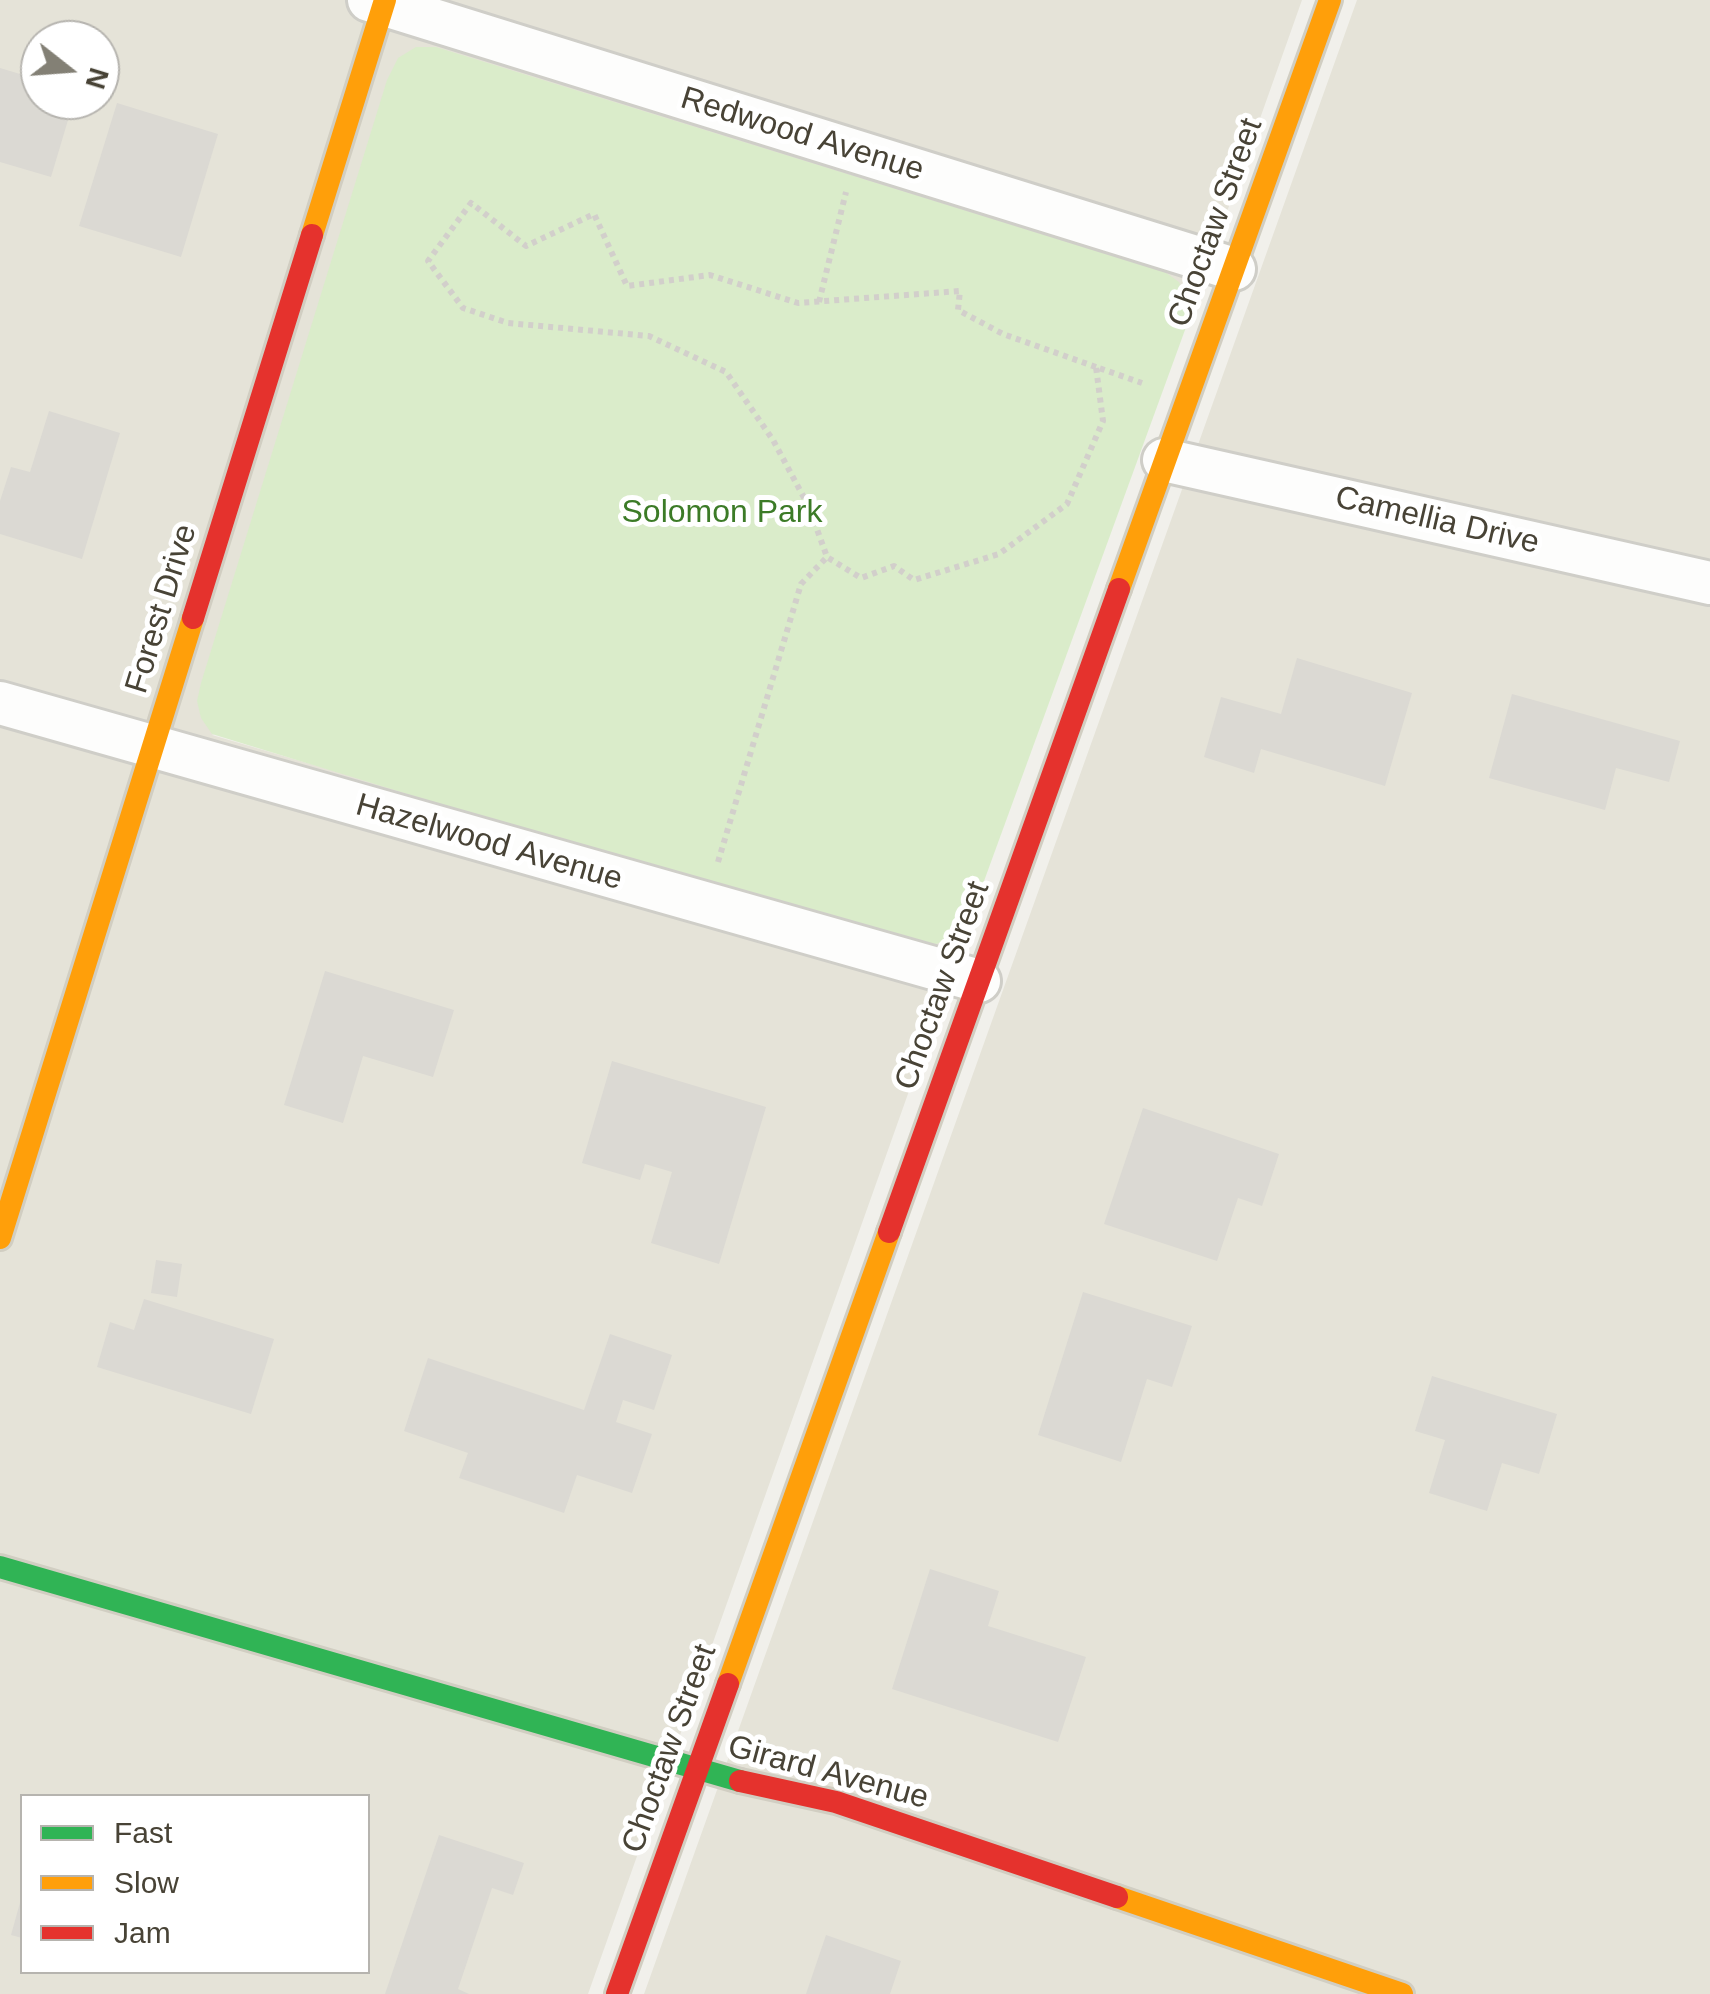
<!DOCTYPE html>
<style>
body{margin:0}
#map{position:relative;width:1710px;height:1994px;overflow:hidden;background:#f1f0eb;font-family:Helvetica,sans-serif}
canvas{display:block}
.legend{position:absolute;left:20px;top:1794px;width:350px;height:180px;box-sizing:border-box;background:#fff;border:2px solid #b6b4af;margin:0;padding:12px 18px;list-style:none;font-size:30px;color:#484336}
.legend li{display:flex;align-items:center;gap:20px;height:50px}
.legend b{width:50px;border:2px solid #b6b4af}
.north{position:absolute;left:20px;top:20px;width:100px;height:100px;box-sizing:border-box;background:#fff;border:2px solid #b6b4af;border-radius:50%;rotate:107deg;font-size:28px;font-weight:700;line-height:40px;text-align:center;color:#484336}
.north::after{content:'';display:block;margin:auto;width:35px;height:45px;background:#838075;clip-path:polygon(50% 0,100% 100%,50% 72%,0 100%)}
</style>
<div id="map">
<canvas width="1710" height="1994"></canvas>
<ul class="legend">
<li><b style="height:12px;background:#30b455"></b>Fast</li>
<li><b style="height:12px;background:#ff9f0a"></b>Slow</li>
<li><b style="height:12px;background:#e5322d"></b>Jam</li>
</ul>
<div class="north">N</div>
</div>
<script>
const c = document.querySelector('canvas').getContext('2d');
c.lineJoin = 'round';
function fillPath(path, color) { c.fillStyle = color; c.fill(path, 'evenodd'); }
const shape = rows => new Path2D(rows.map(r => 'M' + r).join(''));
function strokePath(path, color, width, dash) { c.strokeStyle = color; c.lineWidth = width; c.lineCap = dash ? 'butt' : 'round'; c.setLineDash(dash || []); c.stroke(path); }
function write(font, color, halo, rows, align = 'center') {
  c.font = font + ' Helvetica,sans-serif'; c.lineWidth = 10; c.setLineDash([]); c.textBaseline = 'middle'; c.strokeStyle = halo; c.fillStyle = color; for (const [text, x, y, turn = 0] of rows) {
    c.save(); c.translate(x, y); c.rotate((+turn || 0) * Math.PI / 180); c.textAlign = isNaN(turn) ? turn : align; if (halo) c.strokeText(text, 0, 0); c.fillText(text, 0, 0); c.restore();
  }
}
fillPath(shape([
 [0,0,1302,0,1189,319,212,735,915,941,936,943,952,938,968,925,588,1994,0,1994],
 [40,40,100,40,100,100,40,100],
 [22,1796,368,1796,368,1972,22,1972],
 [1357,0,1710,0,1710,1994,644,1994]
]), '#e5e3d8');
fillPath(shape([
 [416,47,436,47,1165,272,1179,282,1188,303,1189,319,968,925,952,938,936,944,915,941,629,862,212,734,201,718,197,701,201,683,387,80,398,58]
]), '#daecca');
fillPath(shape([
 [0,68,40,80,40,100,74,100,51,177,0,162],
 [117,103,218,134,181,257,79,226],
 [49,411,120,433,82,559,0,534,0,501,11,467,30,472],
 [1297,658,1412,693,1385,786,1261,749,1254,773,1204,757,1221,697,1281,714],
 [1512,694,1680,741,1669,782,1616,768,1605,810,1489,778],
 [325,971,454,1010,433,1077,363,1056,343,1123,284,1105],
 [612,1061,766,1107,719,1264,651,1243,672,1172,645,1164,640,1180,582,1163],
 [1143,1108,1279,1154,1262,1206,1238,1198,1217,1261,1104,1224],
 [156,1260,182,1264,177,1297,151,1293],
 [1083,1292,1192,1326,1172,1387,1147,1379,1121,1462,1038,1435],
 [144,1299,274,1339,251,1414,97,1367,110,1322,134,1330],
 [610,1334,672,1355,654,1410,623,1400,616,1422,652,1434,632,1493,577,1475,564,1513,459,1478,468,1453,404,1431,428,1358,584,1410],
 [1432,1376,1557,1414,1539,1474,1502,1463,1487,1511,1429,1493,1445,1440,1415,1431],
 [930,1569,999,1591,988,1626,1086,1657,1058,1742,892,1689],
 [439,1835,524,1863,513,1895,492,1888,458,1989,469,1994,385,1994],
 [21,1899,22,1899,22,1938,11,1935],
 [826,1935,901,1961,890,1994,806,1994]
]), '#dbd9d3');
const street = shape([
 [369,0,1234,269],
 [1164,460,1710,583],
 [0,703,979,981]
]);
const fast = shape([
 [0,1567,740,1781]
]);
const slow = shape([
 [312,235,385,0],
 [1119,589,1330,0],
 [0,1238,193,618],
 [728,1684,889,1232],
 [1117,1897,1402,1994]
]);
const jam = shape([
 [193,618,312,235],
 [889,1232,1119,589],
 [740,1781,836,1802,1117,1897],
 [617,1994,728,1684]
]);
strokePath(street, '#cfcec8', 48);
strokePath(fast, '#d1cec2', 28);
strokePath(slow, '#d1cec2', 28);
strokePath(jam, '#d1cec2', 28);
strokePath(shape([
 [819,302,846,192],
 [1096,367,1003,334,958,310,960,291,798,303,710,275,627,286,594,214,526,246,471,203,428,261,463,308,508,323,649,336,726,372,773,440,809,507,827,557,861,578,894,566,914,580,999,554,1067,504,1103,421,1096,367,1142,383],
 [718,862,801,584,827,557]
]), '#d2cfcb', 6, [5, 5]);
strokePath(street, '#fdfdfc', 42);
strokePath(fast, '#30b455', 22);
strokePath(slow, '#ff9f0a', 22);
strokePath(jam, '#e5322d', 22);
write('32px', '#484336', '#fff', [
 ["Redwood Avenue",802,135,17],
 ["Choctaw Street",1216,223,-70],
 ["Camellia Drive",1437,521,13],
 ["Forest Drive",162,609,-73],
 ["Hazelwood Avenue",489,843,16],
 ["Choctaw Street",943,986,-70],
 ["Choctaw Street",670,1749,-70],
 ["Girard Avenue",828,1773,15]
]);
write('32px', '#3c7b27', '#fff', [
 ["Solomon Park",722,513]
]);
</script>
